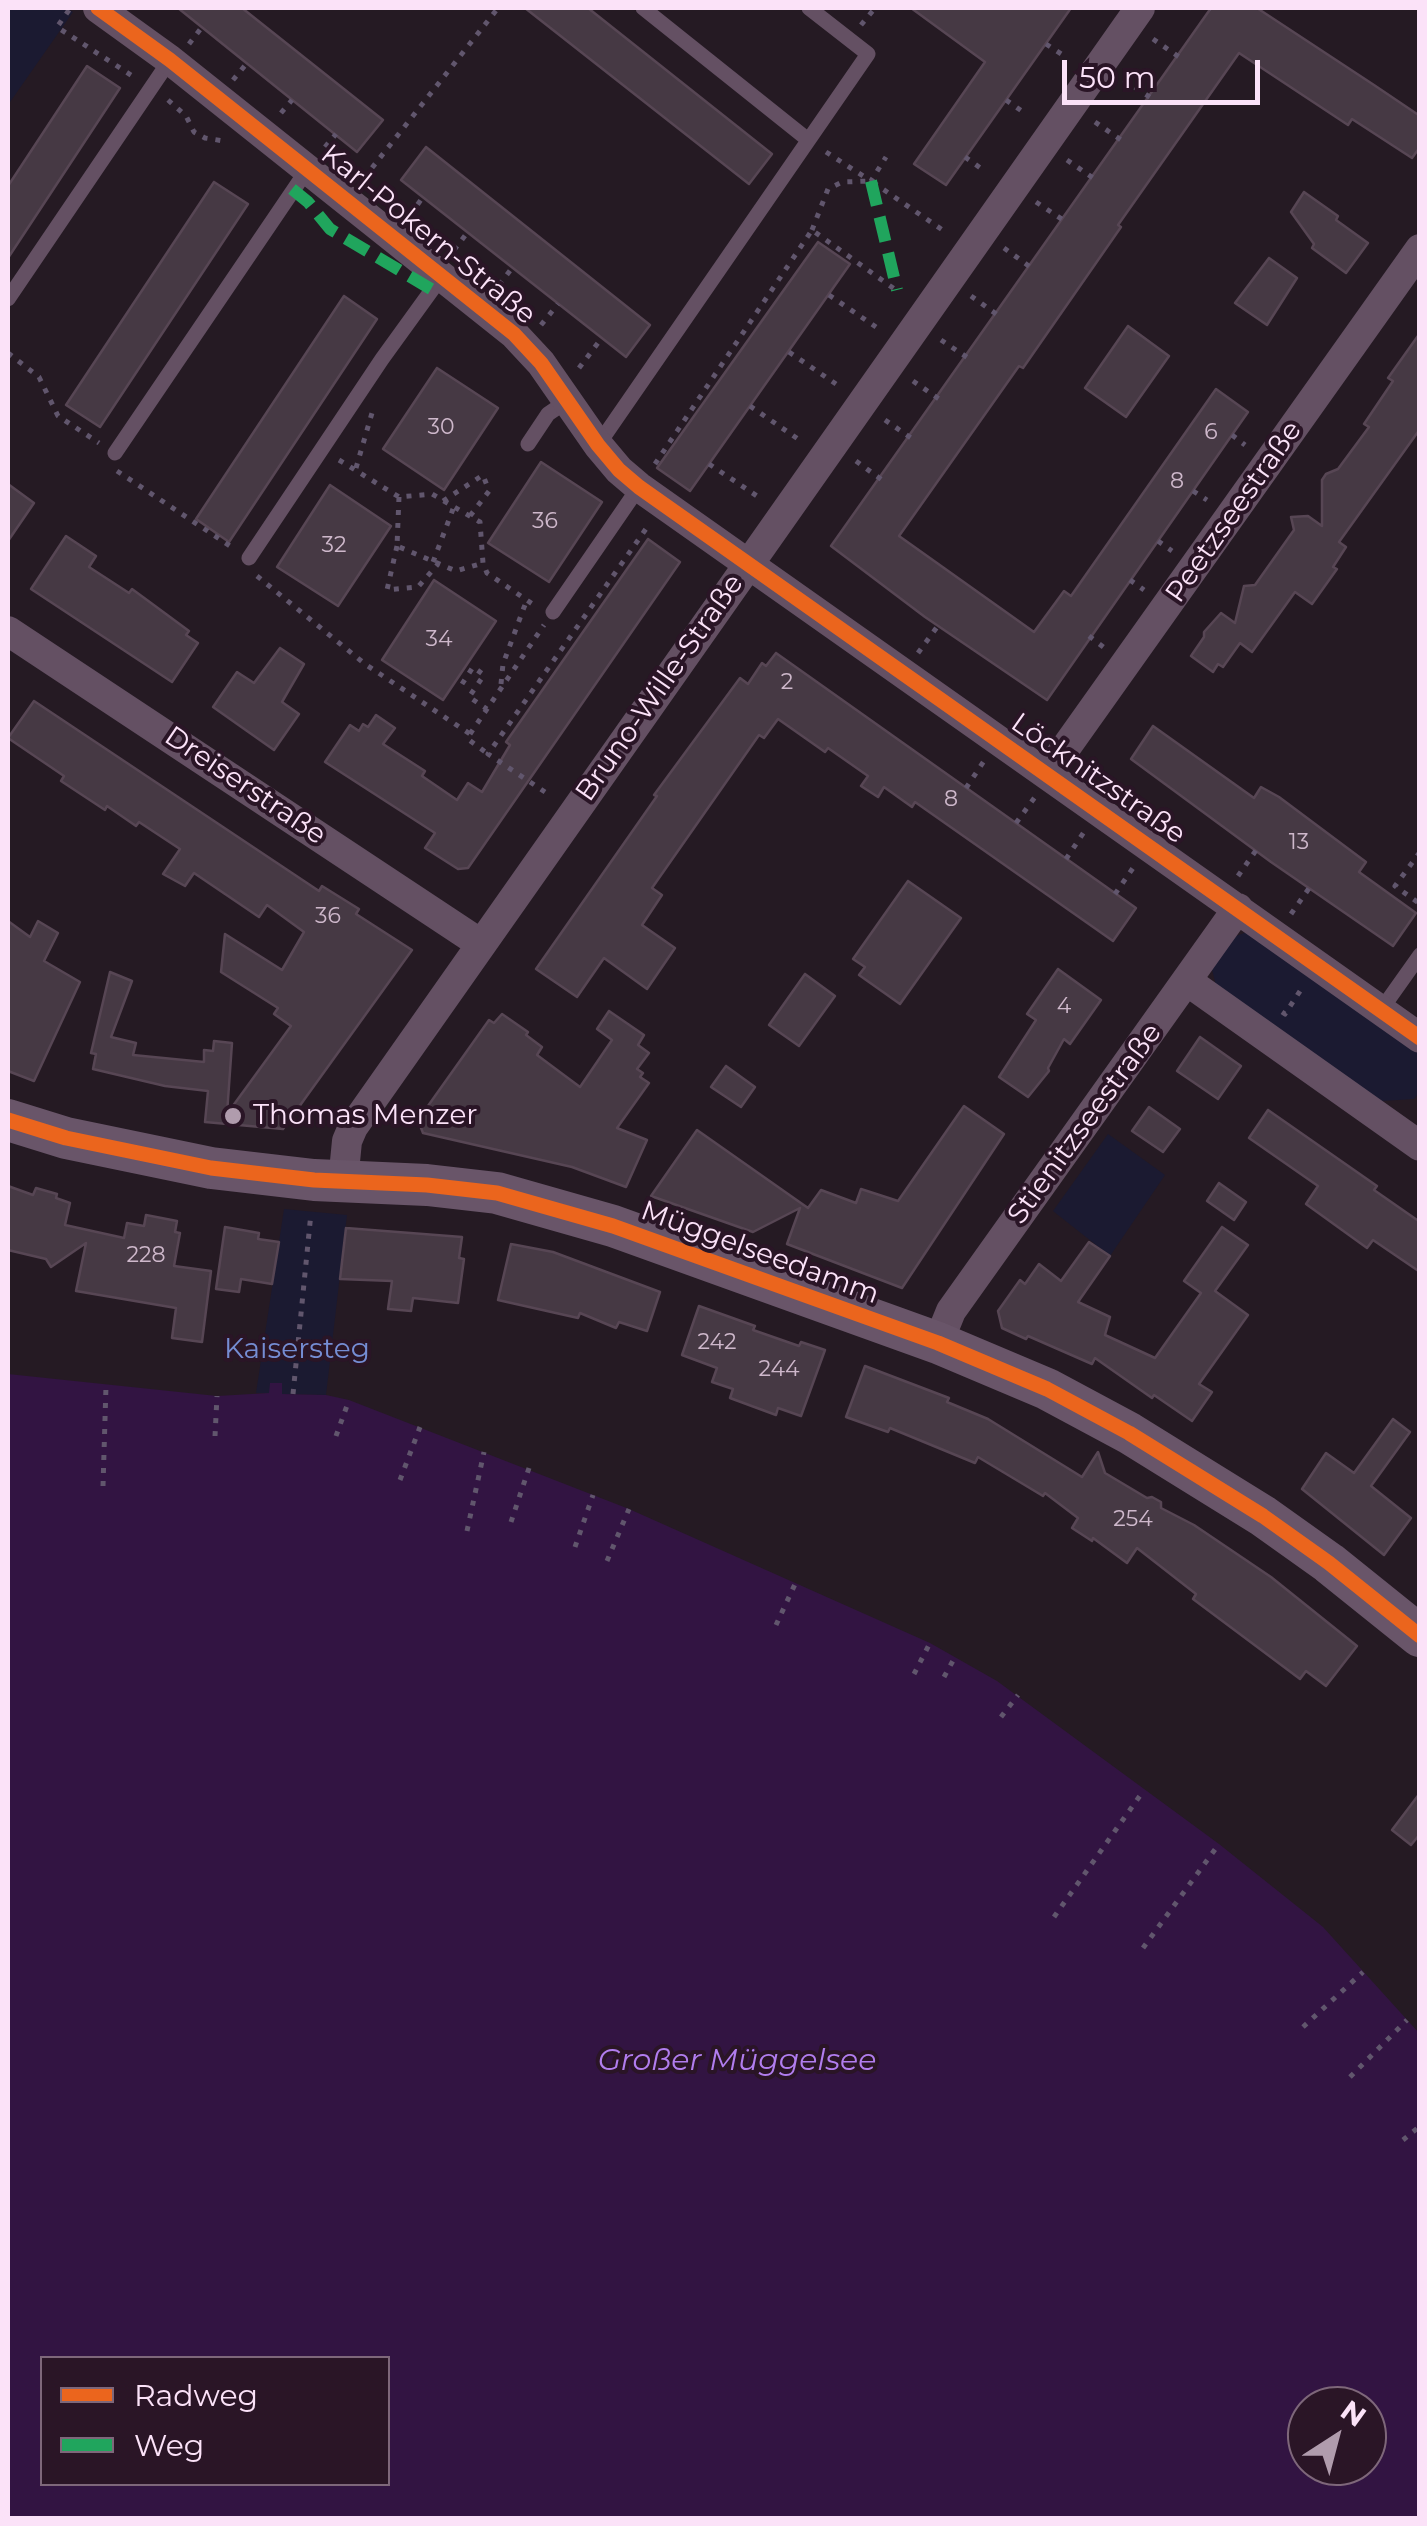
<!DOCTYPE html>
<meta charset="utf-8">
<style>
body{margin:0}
#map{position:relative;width:1427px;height:2526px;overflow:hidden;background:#251a23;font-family:Montserrat,sans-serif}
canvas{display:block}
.frame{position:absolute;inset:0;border:10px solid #fbe2f8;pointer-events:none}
.legend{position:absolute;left:40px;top:2356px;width:350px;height:130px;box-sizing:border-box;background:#2a1526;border:2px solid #7e677a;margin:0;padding:12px 18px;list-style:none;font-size:30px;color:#fbe2f8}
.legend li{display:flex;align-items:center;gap:20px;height:50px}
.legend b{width:50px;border:2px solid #7e677a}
.north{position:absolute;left:1287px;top:2386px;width:100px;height:100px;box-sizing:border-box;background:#2a1526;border:2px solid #7e677a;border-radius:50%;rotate:36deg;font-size:28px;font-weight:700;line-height:40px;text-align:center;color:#fbe2f8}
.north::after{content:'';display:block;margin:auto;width:35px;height:45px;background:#b09cad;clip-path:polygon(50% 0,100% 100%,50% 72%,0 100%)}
.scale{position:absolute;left:1062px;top:60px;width:198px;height:45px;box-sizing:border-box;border:5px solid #fbe2f8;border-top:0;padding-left:12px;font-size:30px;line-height:35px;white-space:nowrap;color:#fbe2f8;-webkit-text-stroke:8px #2a1526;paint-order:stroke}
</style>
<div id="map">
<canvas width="1427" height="2526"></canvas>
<div class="frame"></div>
<ul class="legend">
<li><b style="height:12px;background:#eb651d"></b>Radweg</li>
<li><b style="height:12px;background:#20a55d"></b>Weg</li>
</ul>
<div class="north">N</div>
<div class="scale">50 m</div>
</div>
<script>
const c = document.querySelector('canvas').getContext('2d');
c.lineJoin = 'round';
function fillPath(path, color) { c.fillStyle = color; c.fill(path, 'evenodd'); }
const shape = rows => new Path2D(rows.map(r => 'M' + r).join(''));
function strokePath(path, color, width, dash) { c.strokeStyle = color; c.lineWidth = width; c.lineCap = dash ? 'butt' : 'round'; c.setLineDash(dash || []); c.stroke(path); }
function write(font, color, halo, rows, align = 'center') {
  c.font = font + ' Montserrat,sans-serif'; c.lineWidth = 8; c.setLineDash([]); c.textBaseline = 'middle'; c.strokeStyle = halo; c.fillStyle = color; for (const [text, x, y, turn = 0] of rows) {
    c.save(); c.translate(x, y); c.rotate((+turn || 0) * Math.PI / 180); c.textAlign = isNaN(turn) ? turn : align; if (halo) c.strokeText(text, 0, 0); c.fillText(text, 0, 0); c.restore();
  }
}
fillPath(shape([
 [8,8,66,8,73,12,8,105],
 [1250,931,1419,1051,1419,1093,1414,1099,1382,1101,1217,989,1211,966,1233,937],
 [1108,1134,1165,1175,1110,1256,1053,1211],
 [284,1209,347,1215,326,1395,281,1394,282,1383,271,1383,270,1393,256,1393]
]), '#1b1a31');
fillPath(shape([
 [8,1374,217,1396,269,1393,270,1383,282,1383,282,1394,326,1395,349,1400,629,1509,930,1643,997,1681,1219,1844,1323,1927,1419,2033,1419,2518,8,2518],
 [42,2358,388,2358,388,2484,42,2484],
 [1307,2406,1367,2406,1367,2466,1307,2466]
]), '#321442');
const building = shape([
 [178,8,242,8,383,120,357,152,178,8],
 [525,8,588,8,772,154,749,184,525,8],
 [911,8,1071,8,946,185,914,164,985,62,911,8],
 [1211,8,1257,8,1374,85,1420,116,1420,147,1412,158,1352,119,1348,125,1239,53,1118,225,1121,227,1023,368,1019,366,899,536,1034,632,1064,591,1071,596,1216,389,1248,412,1047,700,925,617,831,546,1211,8],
 [87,66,120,88,8,258,8,186,87,66],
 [426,147,650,325,626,357,401,180,426,147],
 [214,182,248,204,100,427,66,405,214,182],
 [1304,192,1338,216,1336,220,1368,243,1346,273,1312,248,1314,244,1291,212,1304,192],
 [818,242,850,264,690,491,657,468,818,242],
 [1269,258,1297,278,1267,325,1235,303,1269,258],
 [344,296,377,319,229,542,196,519,344,296],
 [1128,326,1169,356,1126,417,1085,388,1128,326],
 [1420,333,1420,429,1339,542,1346,547,1333,567,1337,569,1312,604,1295,592,1252,652,1240,643,1223,667,1218,664,1213,672,1191,656,1204,637,1204,632,1221,613,1235,623,1244,586,1255,585,1294,530,1291,517,1308,516,1322,526,1322,480,1326,474,1338,469,1369,427,1364,424,1393,381,1388,378,1420,333],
 [437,368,498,408,444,490,383,449,437,368],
 [541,462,602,502,549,582,488,543,541,462],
 [8,484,34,503,8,541,8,484],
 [330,485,391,526,338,606,277,567,330,485],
 [66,536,96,556,89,567,129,593,132,589,147,600,189,631,186,635,198,643,172,682,31,589,66,536],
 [648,539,680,562,468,868,458,869,425,848,435,833,325,762,350,725,359,731,363,724,368,727,376,715,395,728,383,744,425,771,422,776,457,800,468,783,482,792,510,745,506,742,648,539],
 [434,580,496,621,443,700,382,660,434,580],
 [280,648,304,664,282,702,299,714,274,750,213,707,237,672,254,683,280,648],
 [776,653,1136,908,1113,941,915,802,912,807,884,787,878,797,861,786,868,776,828,748,825,752,778,719,764,738,759,735,652,888,662,895,642,925,675,948,647,989,604,958,577,997,536,969,657,796,654,795,740,678,748,684,762,663,766,666,776,653],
 [34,701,319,891,322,886,359,909,356,914,412,950,283,1129,205,1122,208,1091,165,1086,93,1069,96,1054,91,1053,110,972,132,981,111,1037,136,1043,133,1055,204,1062,204,1050,213,1051,214,1041,232,1043,227,1114,291,1026,274,1014,278,1008,221,972,225,934,282,970,304,932,267,905,259,917,194,873,185,886,163,874,180,849,139,822,136,826,107,806,105,810,61,781,64,776,8,738,34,701],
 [1153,726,1254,798,1261,787,1279,797,1366,862,1359,872,1416,913,1393,946,1271,862,1131,759,1153,726],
 [908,881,961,918,900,1004,859,975,865,967,853,959,908,881],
 [8,921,30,937,38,921,58,933,44,961,80,982,34,1081,8,1071,8,921],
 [1058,969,1101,1000,1070,1044,1064,1039,1048,1068,1049,1071,1028,1097,999,1077,1036,1020,1027,1014,1058,969],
 [805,974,835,996,799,1046,769,1025,805,974],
 [609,1011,644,1035,638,1045,649,1053,637,1069,643,1073,640,1077,649,1083,617,1128,647,1140,626,1187,572,1167,423,1133,418,1120,489,1020,494,1023,502,1014,528,1032,526,1035,542,1047,537,1055,580,1087,612,1040,597,1029,609,1011],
 [1200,1037,1241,1066,1218,1099,1177,1071,1200,1037],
 [726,1066,755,1087,741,1107,711,1087,726,1066],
 [964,1106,1004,1134,902,1288,787,1244,800,1208,753,1232,651,1196,697,1130,808,1208,821,1190,856,1203,861,1189,898,1201,964,1106],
 [1149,1107,1180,1129,1163,1152,1132,1131,1149,1107],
 [1268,1110,1377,1186,1374,1190,1420,1222,1420,1272,1373,1240,1367,1248,1306,1204,1318,1186,1249,1138,1268,1110],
 [1219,1183,1246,1202,1234,1220,1207,1201,1219,1183],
 [8,1186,33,1195,36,1188,57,1194,56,1198,70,1203,65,1225,124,1238,127,1223,144,1226,146,1215,177,1221,175,1232,180,1233,174,1266,211,1271,202,1342,172,1338,176,1308,76,1291,86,1243,51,1267,46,1259,8,1250,8,1186],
 [225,1227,259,1233,258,1239,279,1242,272,1284,241,1279,239,1292,216,1289,225,1227],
 [1222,1227,1248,1245,1215,1291,1248,1315,1199,1384,1212,1392,1192,1421,1154,1395,1152,1398,1095,1358,1092,1364,1028,1336,1026,1339,1002,1328,998,1311,1020,1280,1025,1284,1039,1264,1061,1281,1089,1242,1110,1256,1078,1302,1110,1317,1105,1335,1155,1358,1201,1293,1184,1281,1222,1227],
 [346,1228,462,1237,459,1258,464,1259,458,1303,413,1298,411,1311,388,1309,392,1281,340,1279,346,1228],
 [511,1244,553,1252,660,1292,647,1331,619,1322,616,1328,580,1313,578,1318,498,1300,511,1244],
 [699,1306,755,1326,753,1330,799,1346,801,1342,825,1350,801,1416,778,1408,776,1415,730,1398,733,1389,712,1382,717,1368,682,1355,699,1306],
 [865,1366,949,1398,947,1402,988,1419,1082,1477,1098,1452,1105,1473,1147,1498,1152,1497,1161,1502,1161,1508,1194,1525,1271,1577,1357,1646,1326,1686,1306,1671,1300,1679,1193,1599,1196,1594,1137,1548,1127,1563,1093,1538,1092,1541,1072,1528,1078,1518,1045,1493,1043,1496,978,1457,975,1463,890,1428,888,1432,846,1417,865,1366],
 [1393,1419,1410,1432,1371,1486,1411,1518,1384,1555,1302,1489,1326,1453,1354,1473,1393,1419],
 [1420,1793,1420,1834,1411,1845,1392,1830,1420,1793]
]);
fillPath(building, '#463944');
strokePath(building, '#574654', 2.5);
strokePath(shape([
 [1210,8,1211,8],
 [69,10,57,27,134,77],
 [861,25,875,8],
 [1153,39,1179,57],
 [189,44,202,27],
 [1046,44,1066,57],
 [233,80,247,63],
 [1124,80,1151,98],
 [168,100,186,116,194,132,205,138,224,141],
 [1006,100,1026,114],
 [281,113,292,100],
 [1095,122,1121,140],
 [325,147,336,134],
 [826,152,871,181,886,157],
 [965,157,986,172],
 [1067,160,1093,178],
 [364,178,498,8],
 [1036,202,1066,222],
 [410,215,423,197],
 [812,230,828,189,842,182,871,181,944,231],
 [1004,248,1033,269],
 [454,250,467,233],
 [499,285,512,268],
 [829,295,876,327],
 [971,296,999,316],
 [541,325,558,304],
 [941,340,968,358],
 [789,352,836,384],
 [8,353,39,377,58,416,99,443],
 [579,368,601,339],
 [913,381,939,399],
 [750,406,798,439],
 [885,420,911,438],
 [1232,435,1245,445],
 [339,460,399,497,432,494,480,522,483,563,487,573,534,605],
 [856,461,882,480],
 [655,464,812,230,900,293],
 [709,464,757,496],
 [356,468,372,413],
 [117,471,233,548],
 [1193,491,1207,500],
 [399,497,397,546,456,571,483,563],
 [443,501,483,475,489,491,470,516],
 [1158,541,1172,551],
 [397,546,387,590,418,587,438,564],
 [433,562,453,509],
 [257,576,365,664,470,734,469,740,488,754],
 [1130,580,1144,590],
 [1089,636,1106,649],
 [918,653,940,623],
 [462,684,473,667,484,675,469,697,487,709],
 [501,684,503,664,526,602],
 [470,734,544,625],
 [966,788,984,761],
 [545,792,488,754,648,526],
 [1016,823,1035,797],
 [1420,852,1395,886,1420,904],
 [1066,859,1084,832],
 [1238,876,1259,846],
 [1115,894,1133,868],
 [1291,914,1312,884],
 [1282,1012,1285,1014,1302,988],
 [293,1394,311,1213],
 [215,1436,217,1396],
 [336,1436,349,1400],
 [400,1480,420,1427],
 [103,1486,106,1386],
 [511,1522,529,1468],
 [467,1531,484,1452],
 [575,1547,593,1495],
 [607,1561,629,1509],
 [776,1625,796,1582],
 [914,1674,930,1643],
 [944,1677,955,1657],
 [1001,1717,1018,1695],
 [1054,1917,1144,1790],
 [1143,1948,1219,1844],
 [1303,2027,1363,1972],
 [1350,2077,1407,2020],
 [1403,2140,1420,2126]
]), '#61566d', 5, [5, 8]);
strokePath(shape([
 [643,8,807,139],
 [8,299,170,60],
 [528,444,548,414,567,401],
 [598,445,868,54,809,8],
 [115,453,307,170],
 [249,558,382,359,442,276],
 [553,612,639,487],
 [1381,1010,1420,955]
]), '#645063', 15);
strokePath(shape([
 [98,8,170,60,514,334,541,363,598,445,619,470,639,487,1420,1038],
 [8,631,481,944],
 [1047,774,1420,249],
 [1187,981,1420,1146],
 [343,1182,347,1141,353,1127,1140,8],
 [938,1343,951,1311,1238,908]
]), '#645063', 30);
strokePath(shape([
 [8,1120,66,1138,211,1168,314,1180,427,1185,497,1193,613,1226,938,1343,1047,1389,1129,1433,1263,1516,1329,1563,1420,1636]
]), '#695569', 42);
strokePath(shape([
 [8,1120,116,1154,167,1166,251,1179,427,1185,497,1193,613,1226,938,1343,1047,1389,1129,1433,1263,1516,1329,1563,1420,1636]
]), '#615375', 2.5);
strokePath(shape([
 [871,181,897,290],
 [292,189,308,202,330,229,431,289]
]), '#20a55d', 12, [25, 12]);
strokePath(shape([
 [98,8,170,60,514,334,541,363,598,445,619,470,639,487,1420,1038],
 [8,1120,66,1138,211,1168,314,1180,427,1185,497,1193,613,1226,938,1343,1047,1389,1129,1433,1263,1516,1329,1563,1420,1636]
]), '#eb651d', 15);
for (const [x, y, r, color] of [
 [233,1116,10,"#b09cad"]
]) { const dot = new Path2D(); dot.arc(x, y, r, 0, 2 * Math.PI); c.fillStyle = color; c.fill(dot); strokePath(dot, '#2a1526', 4); }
write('22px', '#ceb8cb', null, [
 ["30",441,428],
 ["6",1211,433],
 ["8",1177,482],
 ["36",545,522],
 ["32",334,546],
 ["34",439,640],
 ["2",787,683],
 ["8",951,800],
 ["13",1299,843],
 ["36",328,917],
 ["4",1064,1007],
 ["228",146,1256],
 ["242",717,1343],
 ["244",779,1370],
 ["254",1133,1520]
]);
write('28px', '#fbe2f8', '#2a1526', [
 ["Karl-Pokern-Straße",428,235,39],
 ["Peetzseestraße",1234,512,-55],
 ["Bruno-Wille-Straße",660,688,-55],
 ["Löcknitzstraße",1098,779,35],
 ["Dreiserstraße",245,786,34],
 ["Stienitzseestraße",1085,1124,-54],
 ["Müggelseedamm",760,1253,20]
]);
write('28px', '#fbe2f8', '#2a1526', [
 ["Thomas Menzer",253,1116]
], 'left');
write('28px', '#758dd3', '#2a1526', [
 ["Kaisersteg",297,1350]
]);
write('italic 30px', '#b17dee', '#2a1526', [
 ["Großer Müggelsee",737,2061]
]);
</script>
